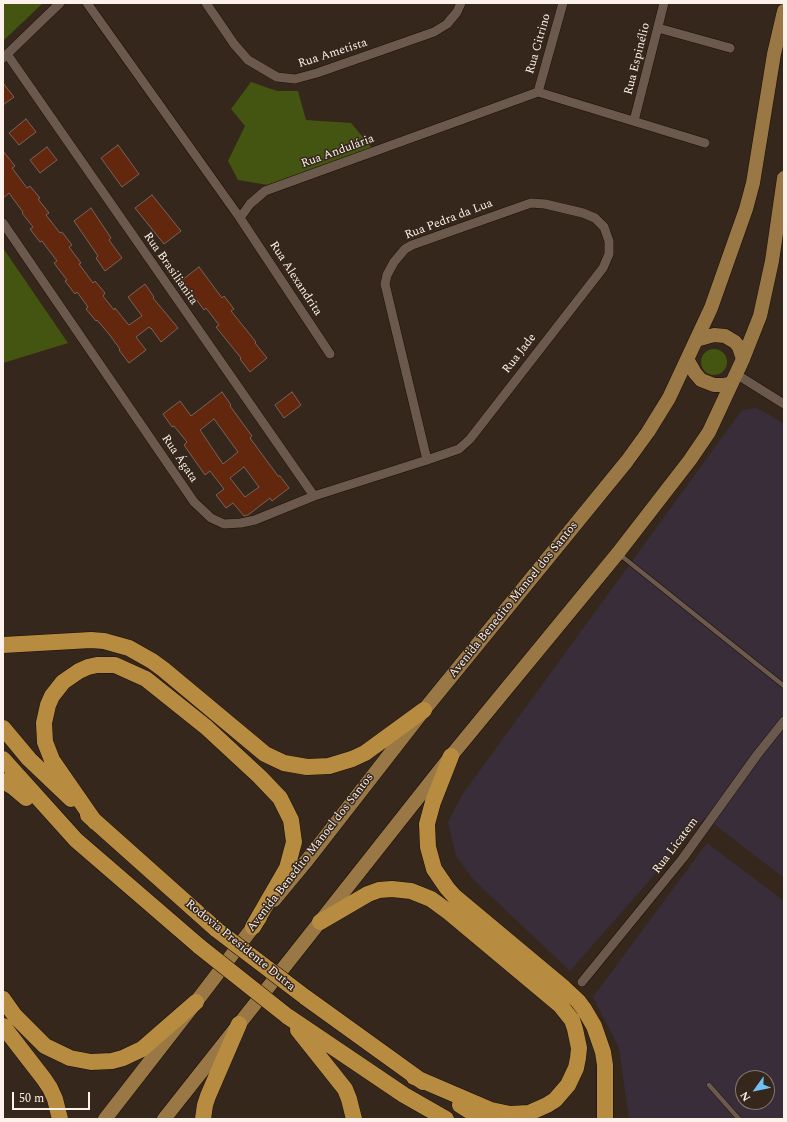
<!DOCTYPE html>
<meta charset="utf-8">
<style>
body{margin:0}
#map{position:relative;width:787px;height:1122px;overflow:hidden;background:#36271c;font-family:Spectral,serif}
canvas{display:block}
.frame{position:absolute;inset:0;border:4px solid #fcf2eb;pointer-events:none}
.north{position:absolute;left:735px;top:1070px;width:40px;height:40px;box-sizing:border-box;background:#36271c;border:1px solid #85786f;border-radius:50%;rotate:237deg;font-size:11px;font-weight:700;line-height:16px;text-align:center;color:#fcf2eb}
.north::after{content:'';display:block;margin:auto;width:14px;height:18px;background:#71c1f5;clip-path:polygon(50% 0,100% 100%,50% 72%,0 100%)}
.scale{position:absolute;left:12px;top:1092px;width:78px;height:18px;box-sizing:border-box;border:2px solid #fcf2eb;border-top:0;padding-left:5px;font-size:12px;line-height:14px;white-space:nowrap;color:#fcf2eb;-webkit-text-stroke:3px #36271c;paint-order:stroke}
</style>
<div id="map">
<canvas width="787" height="1122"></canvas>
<div class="frame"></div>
<div class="north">N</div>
<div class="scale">50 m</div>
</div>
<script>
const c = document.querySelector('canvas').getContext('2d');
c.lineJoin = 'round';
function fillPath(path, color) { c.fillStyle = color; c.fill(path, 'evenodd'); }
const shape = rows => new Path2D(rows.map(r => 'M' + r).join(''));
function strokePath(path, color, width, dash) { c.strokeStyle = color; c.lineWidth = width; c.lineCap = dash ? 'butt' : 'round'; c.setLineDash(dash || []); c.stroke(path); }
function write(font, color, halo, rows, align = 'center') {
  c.font = font + ' Spectral,serif'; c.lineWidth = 3; c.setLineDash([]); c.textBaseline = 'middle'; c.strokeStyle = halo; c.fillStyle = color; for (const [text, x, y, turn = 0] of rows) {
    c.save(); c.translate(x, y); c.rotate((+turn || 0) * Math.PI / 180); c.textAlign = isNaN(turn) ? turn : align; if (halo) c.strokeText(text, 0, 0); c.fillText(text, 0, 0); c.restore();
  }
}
fillPath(shape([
 [756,408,768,414,784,424,784,878,705,817,570,971,473,879,456,856,448,822,462,795,742,410],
 [707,843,784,901,784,1119,629,1119,619,1048,593,997],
 [743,1078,767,1078,767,1102,743,1102]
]), '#3a2d3a');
fillPath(shape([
 [3,3,43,3,3,41],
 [251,82,277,91,298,91,306,120,351,123,372,148,268,185,238,180,228,161,245,126,231,109],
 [3,248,68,343,3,363],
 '701 362a13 13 0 1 1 26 0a13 13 0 1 1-26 0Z'
]), '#451');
const building = shape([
 [3,83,14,97,3,105,3,83],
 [26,119,36,132,19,145,9,133,26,119],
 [118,145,139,174,122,187,101,158,118,145],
 [47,147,57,160,40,173,30,160,47,147],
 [3,151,15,166,12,168,27,188,30,186,40,198,38,199,49,213,46,215,60,233,62,232,72,245,69,247,81,263,79,264,93,283,95,281,105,293,103,296,114,310,115,308,127,323,129,325,142,316,128,297,145,284,154,297,153,298,178,328,161,342,151,328,151,329,149,327,136,337,146,350,129,363,119,350,120,349,109,334,97,320,96,321,86,309,88,307,77,292,75,294,65,281,67,280,54,263,57,261,42,241,40,242,30,229,33,227,22,213,23,212,9,193,3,198,3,151],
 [152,195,181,231,164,244,135,208,152,195],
 [91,208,111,238,109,240,122,258,105,271,96,258,98,256,74,221,91,208],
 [199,267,222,298,224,296,234,309,231,311,256,342,255,343,267,358,250,372,240,359,241,358,216,327,219,325,206,308,204,310,182,280,199,267],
 [222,392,231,405,230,406,252,436,250,438,278,476,280,476,289,488,272,501,270,498,248,515,244,516,233,503,226,508,216,495,224,489,210,471,205,475,184,445,187,442,174,426,172,427,163,414,180,401,191,416,222,392],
 [214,419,238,452,223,464,200,430,214,419],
 [244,467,259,487,245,497,230,478,244,467],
 [292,392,301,405,284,418,275,405,292,392]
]);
fillPath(building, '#63270e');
strokePath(building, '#78635b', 1);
const lane = shape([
 [619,554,784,686],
 [709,1085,739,1119]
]);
const street = shape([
 [87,3,240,218,330,354],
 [206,3,234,44,248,60,277,77,295,79,317,73,434,32,447,24,457,12,461,3],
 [658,28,730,48],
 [7,54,314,496],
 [3,58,60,3],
 [538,92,563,3],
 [634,121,664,3],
 [240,218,250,204,265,191,538,92,705,143],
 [3,223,194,502,211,518,224,524,241,523,255,520,314,496,427,460,459,449,470,439,603,268,609,254,609,241,604,227,595,218,583,213,545,204,531,203,412,245,405,249,394,262,387,275,385,284,427,460],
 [736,374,784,404],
 [582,982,683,858,757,755,784,721]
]);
const primary = shape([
 [696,340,714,335,725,336,735,342,739,347,743,359],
 [687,359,695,373,701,380,714,385,724,385,732,383],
 [274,900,308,859,424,710,627,461,648,432,669,398,711,308,746,209,753,183,774,54,784,11],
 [105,1119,196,1002,260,918],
 [164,1119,451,756,618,553,690,460,709,432,743,359,760,316,772,261,784,178]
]);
const highway = shape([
 [3,645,91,640,104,641,129,648,152,661,163,669,265,754,284,763,307,767,329,766,352,759,365,753,424,710],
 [3,728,29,759,71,799],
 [451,756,433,802,427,824,428,847,434,869,447,888,455,897,564,988,578,1001,584,1009,594,1026,603,1052,605,1065,605,1119],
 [3,759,76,840,200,947],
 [3,781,13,787,26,798],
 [88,815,217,930],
 [95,822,52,760,45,742,44,723,48,705,52,696,63,682,79,671,88,667,97,665,115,665,146,679,206,727,260,777,280,798,291,820,294,842,287,868,253,927],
 [320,922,368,894,379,890,392,889,411,891,431,899,450,913,560,1005,572,1020,575,1029,579,1048,578,1058,576,1068,568,1085,555,1100,547,1105,529,1113,510,1114,491,1110,414,1077],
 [305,997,423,1082],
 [3,999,15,1016,45,1046,70,1058,91,1062,112,1061,123,1058,142,1049,196,1002],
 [287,1016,404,1095,446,1119],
 [3,1026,44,1079,50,1088,55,1099,60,1119],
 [298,1030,345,1089,349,1099,354,1119],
 [460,1105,482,1119],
 [203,1119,205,1105,208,1096,239,1024]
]);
strokePath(lane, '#1d0f06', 5.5);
strokePath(street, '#1d0f06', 10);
strokePath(primary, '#1d0f06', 15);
strokePath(highway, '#1d0f06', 17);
strokePath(lane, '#6b594e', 4.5);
strokePath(street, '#6b594e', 9);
strokePath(primary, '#997846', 14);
strokePath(highway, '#b78c40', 16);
const highwayBridge = shape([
 [217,930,305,997],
 [200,947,287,1016]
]);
strokePath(highwayBridge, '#1d0f06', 17, []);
strokePath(highwayBridge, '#b78c40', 16);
write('12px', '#fcf2eb', '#36271c', [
 ["Rua Citrino",539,44,-74],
 ["Rua Ametista",333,54,-18],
 ["Rua Espinélio",638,59,-76],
 ["Rua Andulária",338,152,-20],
 ["Rua Pedra da Lua",449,220,-21],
 ["Rua Brasilianita",170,269,55],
 ["Rua Alexandrita",295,279,57],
 ["Rua Jade",520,354,-52],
 ["Rua Ágata",179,459,56],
 ["Avenida Benedito Manoel dos Santos",514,600,-51],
 ["Rua Licatem",676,846,-53],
 ["Avenida Benedito Manoel dos Santos",311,853,-52],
 ["Rodovia Presidente Dutra",240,946,39]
]);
</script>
